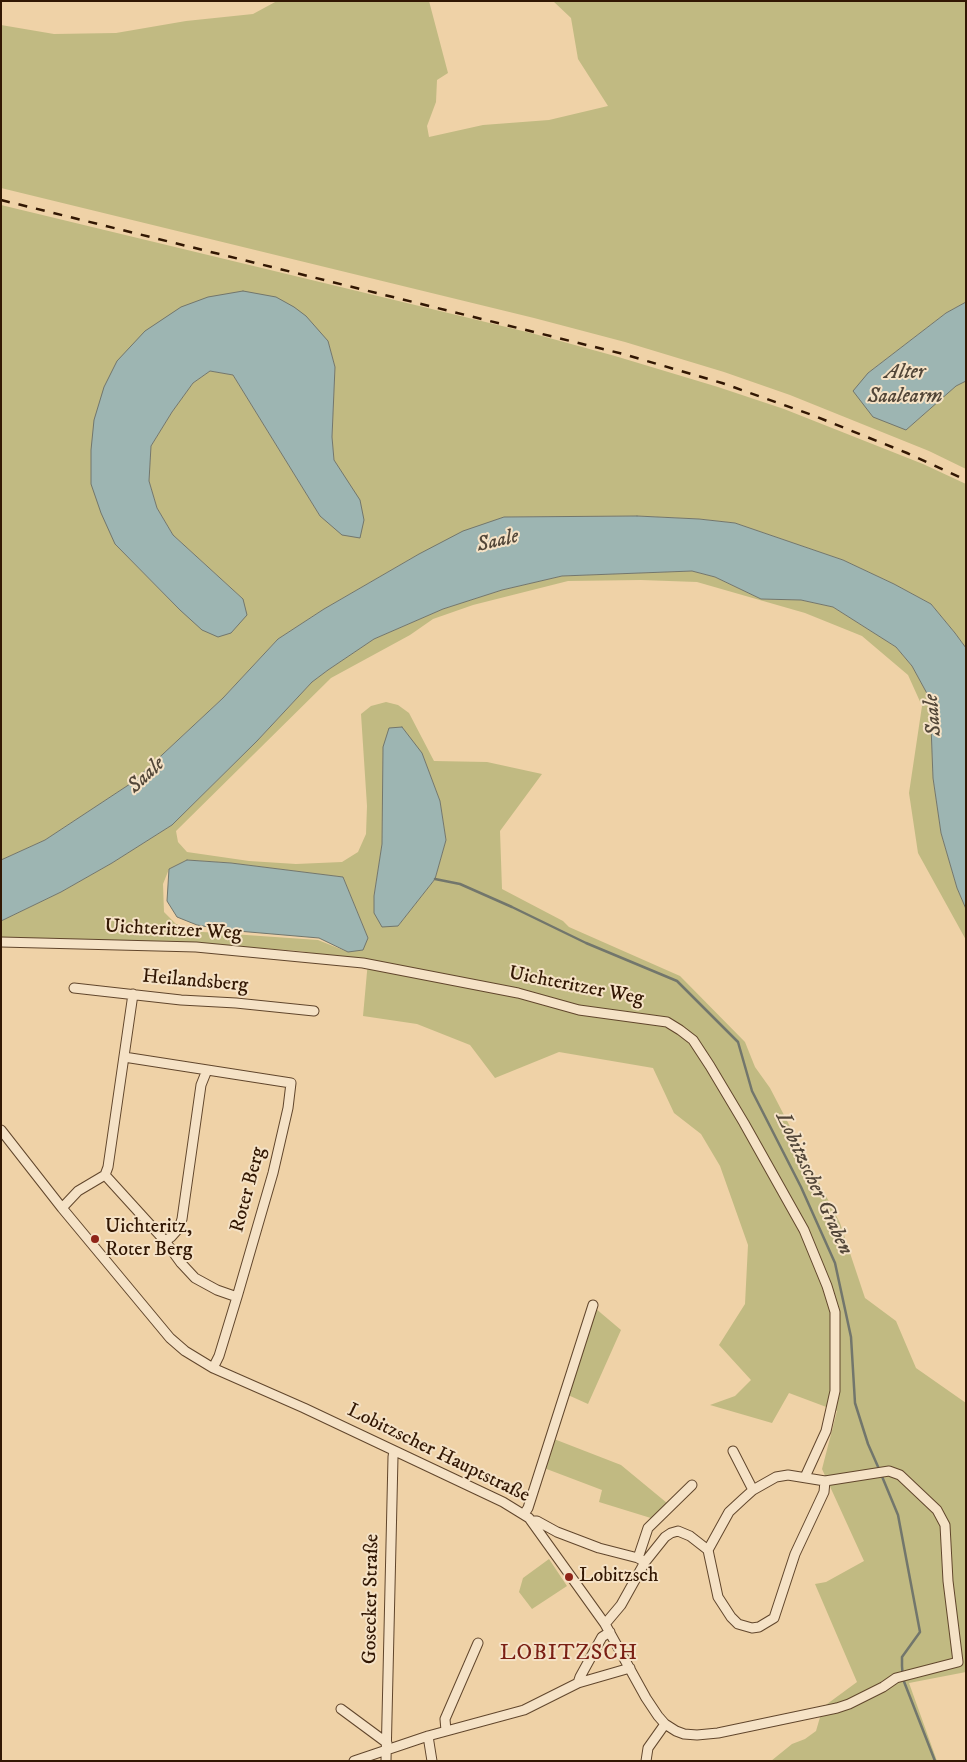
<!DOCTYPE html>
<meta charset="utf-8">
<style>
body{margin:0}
#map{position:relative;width:967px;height:1762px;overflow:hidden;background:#efd2a7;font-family:"IM FELL DW Pica",serif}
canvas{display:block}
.frame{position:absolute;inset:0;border:2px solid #321703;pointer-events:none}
</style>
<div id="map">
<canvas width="967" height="1762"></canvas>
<div class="frame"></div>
</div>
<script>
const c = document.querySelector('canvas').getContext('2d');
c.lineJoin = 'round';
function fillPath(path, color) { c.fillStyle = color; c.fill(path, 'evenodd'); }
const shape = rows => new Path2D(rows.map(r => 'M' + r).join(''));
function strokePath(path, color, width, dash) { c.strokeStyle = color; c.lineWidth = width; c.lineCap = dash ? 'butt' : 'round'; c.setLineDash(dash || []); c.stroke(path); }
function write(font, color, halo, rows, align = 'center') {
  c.font = font + ' "IM FELL DW Pica",serif'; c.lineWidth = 4; c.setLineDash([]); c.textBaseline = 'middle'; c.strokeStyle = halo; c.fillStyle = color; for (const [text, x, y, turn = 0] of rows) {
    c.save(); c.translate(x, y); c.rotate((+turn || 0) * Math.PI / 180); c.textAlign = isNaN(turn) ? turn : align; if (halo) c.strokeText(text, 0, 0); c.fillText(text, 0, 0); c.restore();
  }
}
fillPath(shape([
 [277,1,429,1,448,73,437,80,436,102,427,126,429,137,483,125,549,120,608,106,578,59,571,18,553,1,966,1,966,302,946,313,868,373,906,430,956,386,966,381,966,469,929,451,790,395,724,372,625,342,534,318,1,188,1,25,54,34,116,33,186,21,253,14],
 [1,205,531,333,615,356,718,387,784,409,923,464,966,484,966,648,955,633,931,604,894,584,843,560,735,523,699,519,637,516,504,517,419,554,324,609,278,639,223,698,133,782,45,840,1,860],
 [181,307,328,341,335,367,332,437,334,460,343,475,320,516,233,375,210,371,193,383,172,412,151,446,149,481,157,508,173,535,243,599,180,610,115,544],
 [692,571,715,577,761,599,801,600,833,607,896,647,912,666,930,699,933,778,941,833,957,888,966,909,966,940,918,853,909,793,922,706,908,675,862,636,805,613,697,582,641,580,568,581,473,605,433,619,410,635,331,678,176,831,178,842,187,852,249,861,296,864,342,862,358,852,366,834,367,806,361,714,371,706,386,702,398,705,409,713,434,761,487,762,542,774,500,831,502,889,563,921,569,927,680,976,745,1042,755,1067,770,1088,840,1223,865,1298,896,1321,916,1368,966,1403,966,1672,909,1683,937,1761,771,1761,792,1744,805,1739,816,1731,823,1707,857,1682,815,1584,826,1582,864,1561,822,1469,837,1411,789,1393,772,1423,710,1405,735,1396,751,1380,719,1345,745,1304,748,1245,720,1166,701,1134,674,1113,653,1068,559,1052,495,1078,470,1045,417,1024,363,1016,368,961,299,951,197,943,1,940,1,921,61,892,112,863,172,825,257,741,312,682,328,670,374,639,443,609,502,590,562,576],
 [383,747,422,753,440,801,446,840,435,879,398,926,374,896,382,844],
 [187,860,231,863,343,877,368,938,348,952,318,940,203,932,176,924,164,912,163,884,169,869],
 [595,1308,621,1330,588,1404,568,1395],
 [554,1439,621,1465,667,1503,654,1519,599,1502,602,1490,544,1468],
 [549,1559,567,1586,532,1609,519,1592,523,1578]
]), '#c1ba82');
const water = shape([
 [243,291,276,297,294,307,306,316,328,341,335,367,332,437,334,460,360,500,364,520,360,538,342,535,320,516,233,375,210,371,193,383,172,412,151,446,149,481,157,508,173,535,243,599,247,615,231,633,218,637,202,630,180,610,115,544,101,513,91,484,91,450,94,420,104,387,117,361,145,331,181,307,208,297,243,291],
 [966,302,966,381,956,386,906,430,873,417,853,391,868,373,946,313,966,302],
 [637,516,699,519,735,523,843,560,894,584,931,604,955,633,966,648,966,909,957,888,941,833,933,778,930,699,912,666,896,647,833,607,801,600,761,599,715,577,692,571,562,576,502,590,443,609,374,639,328,670,312,682,257,741,172,825,112,863,61,892,1,921,1,860,45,840,133,782,223,698,278,639,324,609,419,554,463,531,504,517,637,516],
 [402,727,422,753,440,801,446,840,435,879,398,926,382,927,374,913,374,896,382,844,383,747,389,728,402,727],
 [187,860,231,863,343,877,368,938,363,950,348,952,319,938,226,930,197,925,177,917,167,901,169,869,187,860]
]);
fillPath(water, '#9db5b2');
strokePath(water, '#72766c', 1);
strokePath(shape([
 [435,879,460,884,512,907,586,943,677,981,738,1042,752,1091,801,1187,835,1263,851,1337,855,1403,868,1444,879,1469],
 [881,1474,898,1515,920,1632,902,1657,902,1666,903,1679,935,1761]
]), '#72766c', 2.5);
const minor = shape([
 [1,942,196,947,363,963,518,993,579,1010,667,1022,680,1030,693,1040,710,1066,744,1123,804,1230,827,1286,835,1312,835,1391,826,1431,805,1477],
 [74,988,181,1000,236,1003,314,1011],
 [124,1057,291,1083,288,1108,273,1173,237,1297,217,1290,195,1278,181,1263,165,1241],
 [1,1130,62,1208,170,1338,185,1351,213,1368,304,1408,503,1502,529,1518,605,1624,646,1698,658,1716,665,1724,676,1731,684,1734,697,1735,718,1733,837,1708,849,1704,883,1687,896,1678,958,1662,948,1581,945,1525,937,1510,900,1475,889,1471,825,1481,788,1475,776,1477,753,1490,743,1499,729,1512,708,1550,718,1597,731,1617,738,1624,752,1628,759,1627,774,1618,795,1554,824,1492,825,1481],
 [105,1175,165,1241,171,1237,179,1228,182,1219,201,1085,207,1070],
 [62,1208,78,1191,105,1175,108,1167,133,994],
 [213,1368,219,1356,237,1297],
 [733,1451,753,1490],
 [524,1514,528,1508,593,1305],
 [532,1521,537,1521,557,1532,599,1548,638,1558,645,1562],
 [638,1558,648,1528,692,1485],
 [605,1624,621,1605,645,1562,665,1537,671,1533,678,1531,690,1536,708,1550],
 [578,1683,580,1677,602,1637,610,1632],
 [341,1709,387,1743],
 [446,1731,445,1719,478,1643],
 [428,1736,432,1761],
 [354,1761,428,1736,524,1710,578,1683,630,1668],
 [386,1761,393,1457,394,1451],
 [646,1761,648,1748,665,1724]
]);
strokePath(minor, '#61462c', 11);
strokePath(minor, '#f5e2c6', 9);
strokePath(shape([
 [1,200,623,354,722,383,812,415,907,453,966,480]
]), '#321703', 2.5, [9, 9]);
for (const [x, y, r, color] of [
 [95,1239,5,"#8f2418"],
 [569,1577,5,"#8f2418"]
]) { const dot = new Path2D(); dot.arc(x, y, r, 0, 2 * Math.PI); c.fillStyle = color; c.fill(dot); strokePath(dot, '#f5e2c6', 2); }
write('20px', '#321703', '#f5e2c6', [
 ["Uichteritzer Weg",173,931,3],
 ["Heilandsberg",195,982,5],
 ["Uichteritzer Weg",576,987,11],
 ["Roter Berg",249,1190,-75],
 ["Lobitzscher Hauptstraße",438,1454,26],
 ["Gosecker Straße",372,1599,-89]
]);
write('20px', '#321703', '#f5e2c6', [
 ["Uichteritz,",105,1228],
 ["Roter Berg",105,1251],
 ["Lobitzsch",579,1577]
], 'left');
write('italic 21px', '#524638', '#f5e2c6', [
 ["Alter",905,374],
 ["Saalearm",905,398],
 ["Saale",498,542,-14],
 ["Saale",934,715,-95],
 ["Saale",147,776,-44],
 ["Lobitzscher Graben",813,1184,65]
]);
c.letterSpacing = '1px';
write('22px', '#7a1f14', '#f5e2c6', [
 ["LOBITZSCH",569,1654]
]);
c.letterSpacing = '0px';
</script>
